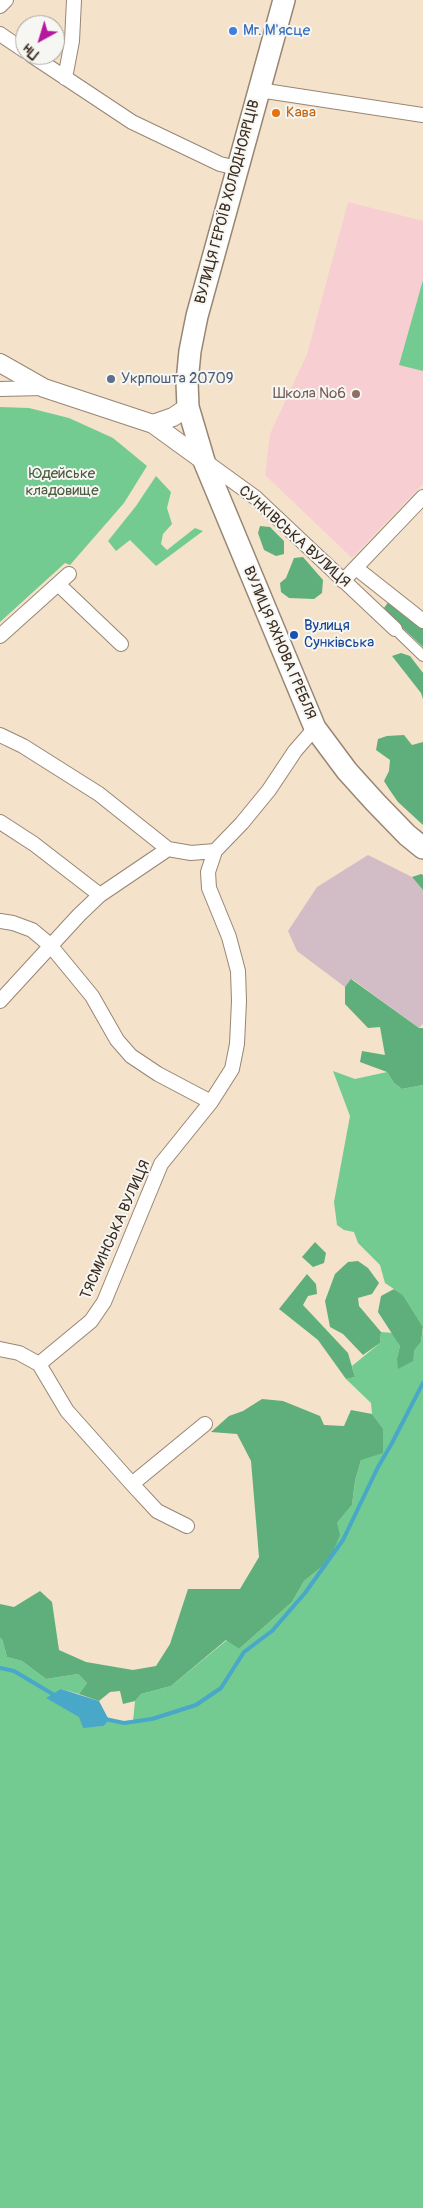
<!DOCTYPE html>
<meta charset="utf-8">
<style>
body{margin:0}
#map{position:relative;width:423px;height:2208px;overflow:hidden;background:#f4e2cb;font-family:Pangolin,sans-serif}
canvas{display:block}
.north{position:absolute;left:15px;top:15px;width:50px;height:50px;box-sizing:border-box;background:#f6f6f2;border:1px solid #aba49d;border-radius:50%;rotate:219deg;font-size:14px;font-weight:700;line-height:20px;text-align:center;color:#3b2a1e}
.north::after{content:'';display:block;margin:auto;width:18px;height:22px;background:#b5179e;clip-path:polygon(50% 0,100% 100%,50% 72%,0 100%)}
</style>
<div id="map">
<canvas width="423" height="2208"></canvas>
<div class="north">Пн</div>
</div>
<script>
const c = document.querySelector('canvas').getContext('2d');
c.lineJoin = 'round';
function fillPath(path, color) { c.fillStyle = color; c.fill(path, 'evenodd'); }
const shape = rows => new Path2D(rows.map(r => 'M' + r).join(''));
function strokePath(path, color, width, dash) { c.strokeStyle = color; c.lineWidth = width; c.lineCap = dash ? 'butt' : 'round'; c.setLineDash(dash || []); c.stroke(path); }
function write(font, color, halo, rows, align = 'center') {
  c.font = font + ' Pangolin,sans-serif'; c.lineWidth = 4; c.setLineDash([]); c.textBaseline = 'middle'; c.strokeStyle = halo; c.fillStyle = color; for (const [text, x, y, turn = 0] of rows) {
    c.save(); c.translate(x, y); c.rotate((+turn || 0) * Math.PI / 180); c.textAlign = isNaN(turn) ? turn : align; if (halo) c.strokeText(text, 0, 0); c.fillText(text, 0, 0); c.restore();
  }
}
fillPath(shape([
 [348,202,423,221,423,484,352,558,265,475,270,434,307,354]
]), '#f7cfd2');
fillPath(shape([
 [368,855,412,877,423,890,423,1024,419,1028,352,979,345,987,297,951,288,931,317,887]
]), '#d2bdc6');
fillPath(shape([
 [423,280,423,371,399,365],
 [0,407,29,408,69,418,113,438,147,466,124,503,70,565,65,563,0,622],
 [156,476,171,492,167,508,172,524,163,534,161,544,167,550,195,528,203,531,156,566,130,540,116,551,108,541,136,506],
 [333,1071,355,1079,387,1072,394,1083,402,1089,423,1085,423,1327,403,1295,385,1283,380,1265,358,1243,354,1232,344,1230,337,1225,334,1202,350,1116],
 [423,1330,423,2208,0,2208,0,1638,2,1639,7,1657,22,1661,46,1679,78,1674,87,1683,79,1694,61,1689,80,1717,83,1727,104,1726,109,1720,124,1723,133,1722,135,1701,141,1694,171,1686,227,1640,239,1649,292,1602,304,1581,329,1561,337,1523,352,1505,355,1481,361,1460,383,1430,372,1414,371,1403,346,1379,355,1377,352,1366,380,1343,381,1332,393,1333,400,1346,397,1358,414,1351,421,1342]
]), '#73cb91');
fillPath(shape([
 [260,526,270,527,284,541,284,554,276,556,264,550,258,533],
 [303,557,323,580,322,593,314,599,289,598,281,592,280,583,286,578,294,558],
 [389,601,423,627,423,647,393,619,384,608],
 [401,653,410,656,423,673,423,699,421,693,392,656],
 [404,735,412,745,423,742,423,825,398,802,389,789,384,781,389,771,390,760,376,750,378,739,387,736],
 [421,874,423,875,423,890,412,877],
 [351,979,419,1028,423,1028,423,1085,402,1089,394,1083,387,1072,360,1062,362,1051,385,1055,380,1027,368,1028,345,1004,345,987],
 [315,1242,326,1253,324,1263,313,1267,302,1257],
 [358,1261,368,1268,379,1283,372,1294,358,1298,359,1306,381,1332,380,1343,363,1355,343,1334,330,1327,325,1301,335,1274,348,1262],
 [307,1274,316,1284,317,1294,308,1296,303,1305,348,1353,355,1377,346,1379,318,1340,279,1309],
 [394,1289,403,1295,423,1327,421,1342,414,1351,413,1361,398,1369,397,1358,400,1346,378,1312,381,1296],
 [262,1399,283,1401,320,1416,324,1425,344,1426,351,1410,372,1414,383,1429,383,1453,361,1460,355,1481,352,1505,337,1523,340,1535,329,1561,304,1581,292,1602,239,1649,226,1640,171,1686,141,1694,135,1701,123,1704,120,1691,110,1692,99,1701,79,1694,87,1683,78,1674,46,1679,22,1661,7,1657,2,1639,0,1638,0,1604,14,1607,40,1591,52,1602,59,1650,86,1662,133,1670,156,1666,170,1644,188,1589,240,1589,259,1557,251,1461,237,1434,211,1432,229,1416,243,1411]
]), '#5eaf7b');
fillPath(shape([
 [61,1689,99,1701,109,1720,104,1726,83,1728,79,1717,46,1698]
]), '#49a7c8');
strokePath(shape([
 [0,1668,14,1671,56,1696],
 [105,1719,124,1723,152,1719,196,1705,221,1688,244,1652,272,1631,305,1593,343,1540,378,1467,392,1443,423,1383]
]), '#49a7c8', 4);
const pedestrian = shape([
 [395,629,423,656]
]);
const minor = shape([
 [0,6,6,0],
 [0,34,25,51],
 [31,55,132,122,220,164,237,168],
 [65,78,72,41,74,0],
 [259,90,423,115],
 [0,389,44,388],
 [205,461,256,498,395,629],
 [356,568,423,621],
 [343,581,423,497],
 [58,584,121,644],
 [0,636,69,574],
 [0,735,23,746,99,794,168,849,191,853,215,851],
 [0,822,34,844,100,895],
 [0,921,13,923,32,930,50,945,92,996,117,1040,131,1056,158,1074,211,1102],
 [0,1001,79,915,100,895,168,849],
 [0,1349,19,1353,39,1364,67,1411,132,1484,157,1511,187,1526],
 [39,1364,91,1321,104,1302,161,1164,211,1102,232,1069,237,1044,239,1001,238,971,229,937,209,888,208,872,215,851,242,823,269,790,295,751,315,728],
 [132,1484,205,1424]
]);
const tertiary = shape([
 [0,363,44,388,153,424,204,461],
 [153,424,173,417,188,407]
]);
const primary = shape([
 [284,0,197,316,190,351,187,382,188,407,204,461,315,728,347,771,375,802,407,835,423,848]
]);
strokePath(pedestrian, '#988674', 12);
strokePath(minor, '#988674', 16);
strokePath(tertiary, '#988674', 20);
strokePath(primary, '#988674', 24);
strokePath(pedestrian, '#fff', 10);
strokePath(minor, '#fff', 14);
strokePath(tertiary, '#fff', 18);
strokePath(primary, '#fff', 21);
for (const [x, y, r, color] of [
 [233,31,5,"#3f7fe0"],
 [276,113,5,"#e8710a"],
 [111,379,5,"#5c6f8a"],
 [356,394,5,"#8d6e63"],
 [294,635,5,"#1a4fb4"]
]) { const dot = new Path2D(); dot.arc(x, y, r, 0, 2 * Math.PI); c.fillStyle = color; c.fill(dot); strokePath(dot, '#f6f6f2', 2); }
write('15px', '#366cbe', '#f6f6f2', [
 ["Mr. М'ясце",243,31]
], 'left');
write('15px', '#c56008', '#f6f6f2', [
 ["Кава",286,113]
], 'left');
write('15px', '#3b2a1e', '#f6f6f2', [
 ["ВУЛИЦЯ ГЕРОЇВ ХОЛОДНОЯРЦІВ",228,202,-75],
 ["СУНКІВСЬКА ВУЛИЦЯ",294,537,42],
 ["ВУЛИЦЯ ЯХНОВА ГРЕБЛЯ",279,643,67],
 ["ТЯСМИНСЬКА ВУЛИЦЯ",116,1230,-66]
]);
write('15px', '#4e5e75', '#f6f6f2', [
 ["Укрпошта 20709",121,379]
], 'left');
write('15px', '#785e54', '#f6f6f2', [
 ["Школа №6",346,394]
], 'right');
write('15px', '#4c5a40', '#f6f6f2', [
 ["Юдейське",62,474],
 ["кладовище",62,491]
]);
write('15px', '#164399', '#f6f6f2', [
 ["Вулиця",304,626],
 ["Сунківська",304,643]
], 'left');
</script>
